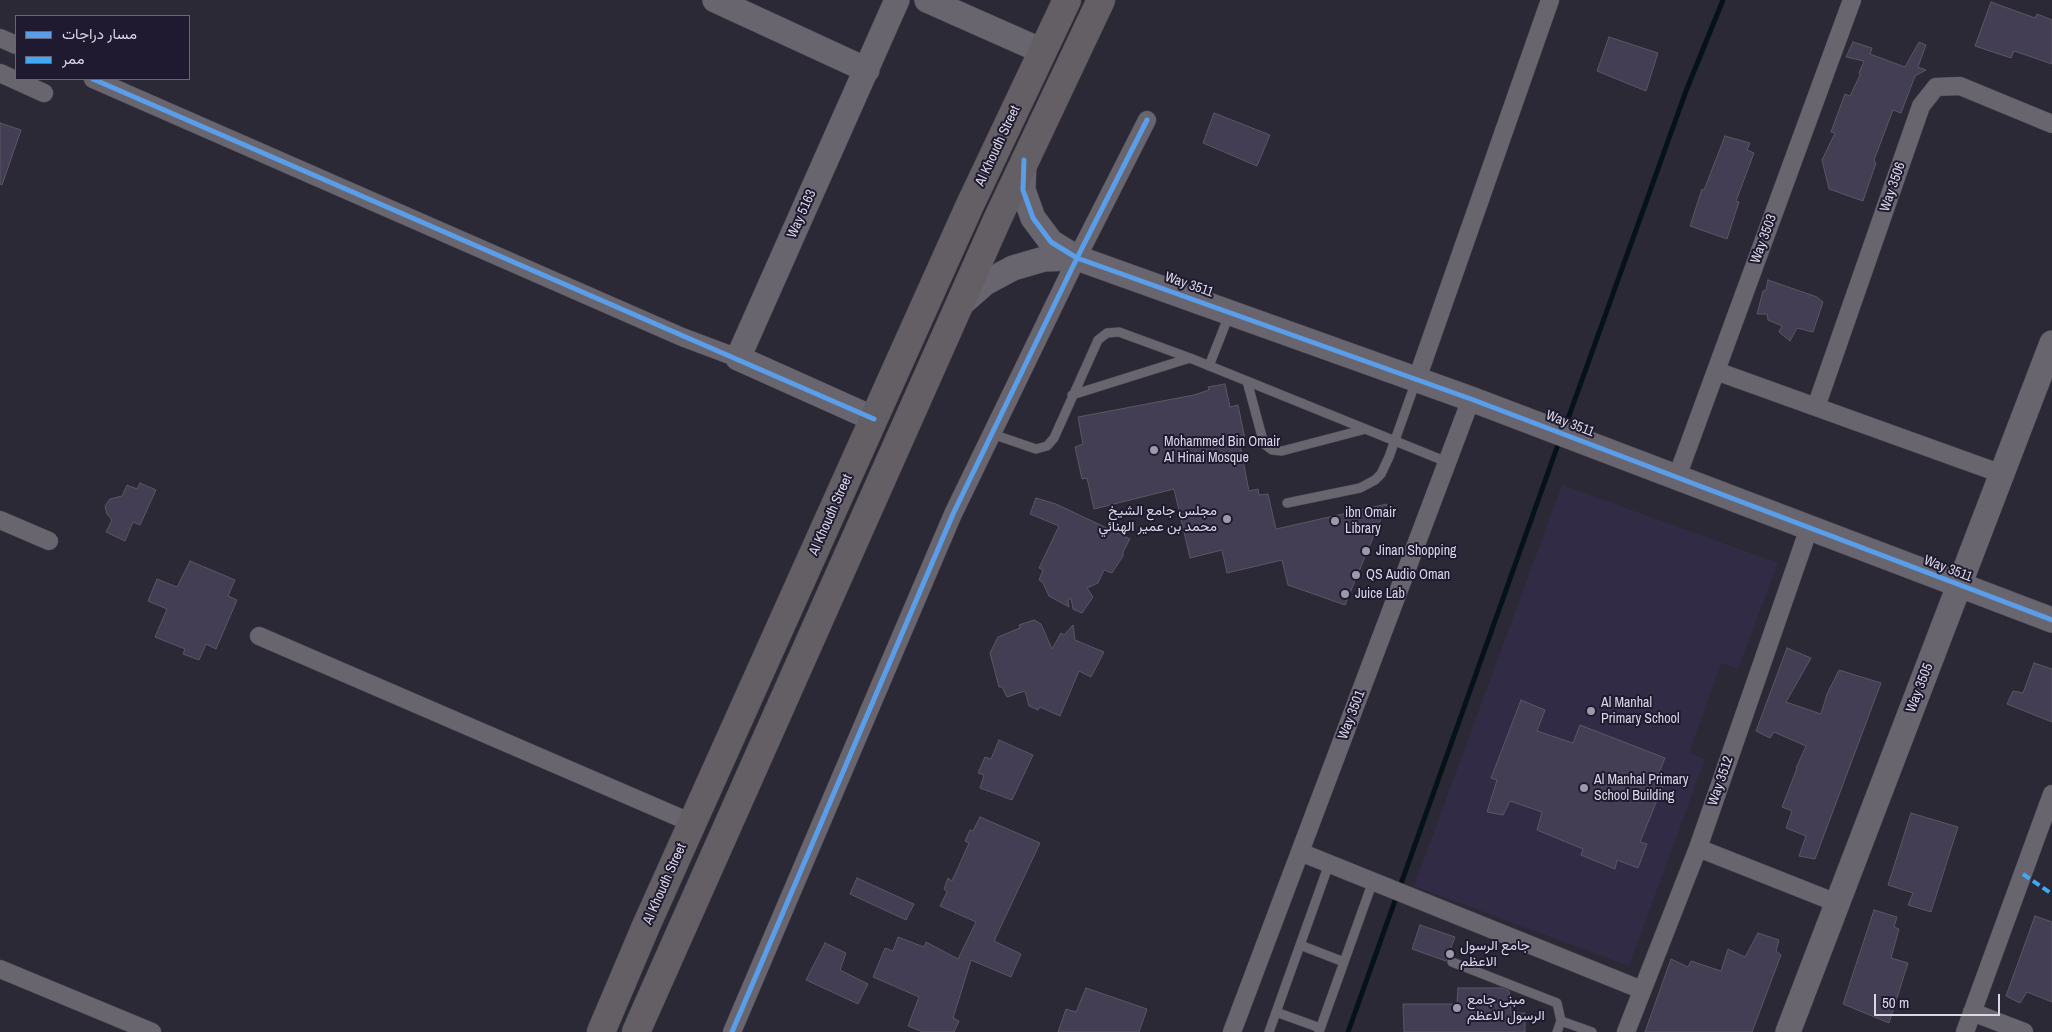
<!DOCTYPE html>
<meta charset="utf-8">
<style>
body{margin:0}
#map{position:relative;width:2052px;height:1032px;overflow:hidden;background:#2c2936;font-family:"Archivo Narrow",Vazirmatn,sans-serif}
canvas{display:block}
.legend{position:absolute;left:15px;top:15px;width:175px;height:65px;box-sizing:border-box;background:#1f1a30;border:1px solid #696679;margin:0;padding:6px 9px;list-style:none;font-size:15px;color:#d9d7e6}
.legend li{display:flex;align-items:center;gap:10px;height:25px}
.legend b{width:25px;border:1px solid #696679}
.scale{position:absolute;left:1874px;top:994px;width:126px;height:22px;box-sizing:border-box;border:2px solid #d9d7e6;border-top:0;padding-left:6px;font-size:15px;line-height:18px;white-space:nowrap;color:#d9d7e6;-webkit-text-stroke:4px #1f1a30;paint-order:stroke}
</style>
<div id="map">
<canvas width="2052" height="1032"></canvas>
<ul class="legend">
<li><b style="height:6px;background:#5a9eea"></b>مسار دراجات</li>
<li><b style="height:6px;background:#3fa9f5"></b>ممر</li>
</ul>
<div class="scale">50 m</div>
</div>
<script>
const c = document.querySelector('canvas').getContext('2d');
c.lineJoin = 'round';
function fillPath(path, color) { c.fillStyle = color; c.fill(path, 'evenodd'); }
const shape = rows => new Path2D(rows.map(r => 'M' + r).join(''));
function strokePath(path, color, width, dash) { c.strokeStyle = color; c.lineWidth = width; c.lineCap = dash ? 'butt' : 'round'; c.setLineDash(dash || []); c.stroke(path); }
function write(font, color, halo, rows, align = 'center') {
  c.font = font + ' "Archivo Narrow",Vazirmatn,sans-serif'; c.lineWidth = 4; c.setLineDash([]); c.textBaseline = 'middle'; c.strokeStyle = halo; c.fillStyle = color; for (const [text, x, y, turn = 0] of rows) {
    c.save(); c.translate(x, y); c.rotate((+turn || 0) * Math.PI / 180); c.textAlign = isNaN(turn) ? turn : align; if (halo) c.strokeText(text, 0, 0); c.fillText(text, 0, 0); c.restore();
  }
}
fillPath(shape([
 [1562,485,1778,563,1738,669,1721,663,1689,753,1705,759,1629,966,1414,886]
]), '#312b46');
strokePath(shape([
 [1565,427,1686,91,1723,0],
 [1348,1032,1560,439]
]), '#051217', 5);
const building = shape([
 [1991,2,2035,18,2037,14,2052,20,2052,64,2014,51,2011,58,1975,46,1991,2],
 [1609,37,1658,53,1646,91,1597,71,1609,37],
 [1853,42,1872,48,1870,54,1905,67,1919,42,1926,45,1918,67,1926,70,1915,76,1901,113,1893,110,1874,160,1876,163,1863,201,1829,189,1822,160,1835,133,1831,132,1845,94,1850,96,1860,75,1859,73,1864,61,1846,57,1853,42],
 [1214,113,1270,135,1257,166,1203,143,1214,113],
 [0,123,21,130,2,185,0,184,0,123],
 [1725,136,1750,143,1747,150,1754,153,1736,201,1739,202,1727,239,1690,226,1702,189,1704,190,1725,136],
 [1768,280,1817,297,1823,302,1813,332,1797,328,1790,341,1779,332,1782,326,1768,320,1767,314,1757,314,1763,291,1766,290,1768,280],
 [1225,384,1230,407,1238,405,1246,444,1240,445,1249,491,1258,489,1259,495,1268,494,1276,529,1387,504,1345,605,1288,585,1282,560,1227,573,1222,550,1190,558,1174,489,1094,509,1087,478,1082,479,1075,447,1083,444,1078,417,1194,395,1209,390,1208,387,1225,384],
 [140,483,156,490,140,525,133,522,125,541,106,532,112,520,107,514,105,506,110,499,122,496,127,485,137,489,140,483],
 [1036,498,1056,504,1130,539,1123,552,1123,556,1112,573,1104,570,1098,583,1087,588,1093,597,1082,613,1073,609,1071,598,1068,600,1069,607,1049,596,1043,583,1039,580,1043,570,1039,568,1059,526,1030,514,1036,498],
 [190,561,235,580,228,596,237,600,216,649,206,644,199,660,183,654,185,649,155,637,167,609,148,601,157,579,177,587,190,561],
 [1034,620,1041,624,1052,649,1061,633,1064,635,1073,625,1075,640,1104,652,1091,677,1079,671,1060,716,1040,707,1038,710,1029,706,1025,691,1007,697,1002,687,999,687,990,653,998,637,1020,628,1019,625,1034,620],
 [1787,648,1811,658,1786,702,1821,714,1827,694,1839,670,1881,683,1815,859,1799,856,1806,836,1786,828,1792,811,1782,807,1797,768,1796,768,1806,746,1774,732,1770,738,1756,731,1787,648],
 [2034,663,2052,669,2052,722,2007,704,2013,691,2023,693,2034,663],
 [1521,700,1545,710,1537,731,1573,743,1580,725,1665,758,1656,780,1664,783,1640,842,1647,844,1638,868,1617,860,1615,869,1581,855,1583,849,1537,830,1542,812,1510,801,1503,815,1487,812,1497,780,1491,778,1521,700],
 [999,740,1033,755,1012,800,980,788,984,775,978,773,985,757,991,759,999,740],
 [1911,813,1958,827,1931,912,1908,905,1913,893,1888,885,1911,813],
 [980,817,1040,843,994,941,1021,954,1011,977,971,960,953,1018,959,1021,954,1032,923,1032,908,1026,919,997,873,977,885,948,893,951,898,937,924,947,926,942,958,959,976,922,940,906,947,892,944,889,948,878,952,881,969,843,965,841,970,830,973,831,980,817],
 [857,878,914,904,906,920,850,894,857,878],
 [1874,910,1897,917,1894,927,1899,929,1891,958,1908,963,1889,1023,1843,1004,1874,910],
 [2035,916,2052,922,2052,1002,2027,992,2020,1003,2006,996,2035,916],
 [1420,925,1455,937,1446,961,1412,949,1420,925],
 [1758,933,1779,940,1776,951,1781,955,1752,1032,1645,1032,1671,959,1688,967,1691,961,1721,971,1728,949,1745,957,1758,933],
 [825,943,846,953,840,970,868,984,858,1004,806,980,825,943],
 [1086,988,1147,1009,1139,1032,1058,1032,1066,1009,1076,1012,1086,988],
 [1458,988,1502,988,1509,991,1511,1013,1525,1013,1525,1032,1404,1032,1403,1004,1457,1004,1458,988]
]);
fillPath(building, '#443e54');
strokePath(building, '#5a5763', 1);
const lane = shape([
 [1209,366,1229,315],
 [1247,381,1264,444,1272,450,1282,451,1366,429],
 [1072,395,1190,358],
 [992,434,1036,449,1047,446,1054,438,1098,340,1107,333,1119,332,1190,358,1447,462],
 [1287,503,1360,488,1375,480,1381,474,1389,457,1416,381],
 [1300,945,1344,962],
 [1452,962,1557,1003,1561,1021],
 [1276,1012,1320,1028],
 [1269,1032,1329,864],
 [1319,1032,1373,881],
 [1557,1032,1561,1021,1592,1032]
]);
const street = shape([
 [0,38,16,45],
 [0,73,44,93],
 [93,79,682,337,738,358],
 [1716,371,2002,474],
 [1417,379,1550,0],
 [1816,407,1921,106,1936,87,1960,86,2052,124],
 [1677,477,1852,0],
 [0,520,49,541],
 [259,636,692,823],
 [1698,848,1837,903],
 [1300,852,1642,990],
 [0,969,152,1032],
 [1972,1012,2024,1032],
 [732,1032,953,514,1077,258,1147,120],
 [1232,1032,1471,399],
 [1626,1032,1698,848,1809,528],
 [1965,1032,2052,794]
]);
const secondary = shape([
 [715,0,867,70],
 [927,0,1042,51],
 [1024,160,1023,190,1033,218,1051,242,1077,258,1471,399,2052,620],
 [961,304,985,283,1013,268,1044,259,1077,258],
 [874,419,738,358,897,0],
 [1788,1032,2052,343]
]);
const primary = shape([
 [601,1032,646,926,969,207,1067,0],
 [636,1032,997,220,1101,0]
]);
strokePath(lane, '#484651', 10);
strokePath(street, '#484651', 19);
strokePath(secondary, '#484651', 26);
strokePath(primary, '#484651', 29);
strokePath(lane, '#68656f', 9);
strokePath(street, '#68656f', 18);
strokePath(secondary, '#68656f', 25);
strokePath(primary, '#635f65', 28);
strokePath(shape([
 [2023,874,2052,894]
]), '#3fa9f5', 4, [8, 4]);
strokePath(shape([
 [93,79,874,419],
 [1024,160,1023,190,1033,218,1051,242,1077,258,1471,399,2052,620],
 [732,1032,953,514,1077,258,1147,120]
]), '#5a9eea', 5);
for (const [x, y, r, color] of [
 [1154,450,5,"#9c9aa8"],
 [1227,519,5,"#9c9aa8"],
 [1335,521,5,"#9c9aa8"],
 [1366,551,5,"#9c9aa8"],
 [1356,575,5,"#9c9aa8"],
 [1345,594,5,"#9c9aa8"],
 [1591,711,5,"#9c9aa8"],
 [1584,788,5,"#9c9aa8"],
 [1450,954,5,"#9c9aa8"],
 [1457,1008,5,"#9c9aa8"]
]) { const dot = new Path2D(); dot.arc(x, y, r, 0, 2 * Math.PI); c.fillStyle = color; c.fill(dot); strokePath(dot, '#1f1a30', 2); }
write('14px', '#d9d7e6', '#1f1a30', [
 ["Al Khoudh Street",998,146,-65],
 ["Way 3506",1893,187,-71],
 ["Way 5163",802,214,-66],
 ["Way 3503",1764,239,-70],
 ["Way 3511",1189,285,19],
 ["Way 3511",1570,424,21],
 ["Al Khoudh Street",831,515,-66],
 ["Way 3511",1948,569,21],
 ["Way 3505",1920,688,-69],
 ["Way 3501",1352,715,-69],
 ["Way 3512",1721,781,-71],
 ["Al Khoudh Street",665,884,-66]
]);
write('14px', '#d9d7e6', '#1f1a30', [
 ["Mohammed Bin Omair",1164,442],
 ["Al Hinai Mosque",1164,458],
 ["مجلس جامع الشيخ",1217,511,"right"],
 ["محمد بن عمير الهنائي",1217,527,"right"],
 ["ibn Omair",1345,513],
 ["Library",1345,529],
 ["Jinan Shopping",1376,551],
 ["QS Audio Oman",1366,575],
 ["Juice Lab",1355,594],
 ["Al Manhal",1601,703],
 ["Primary School",1601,719],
 ["Al Manhal Primary",1594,780],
 ["School Building",1594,796],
 ["جامع الرسول",1460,946],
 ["الاعظم",1460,962],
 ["مبنى جامع",1467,1000],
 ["الرسول الاعظم",1467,1016]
], 'left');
</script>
